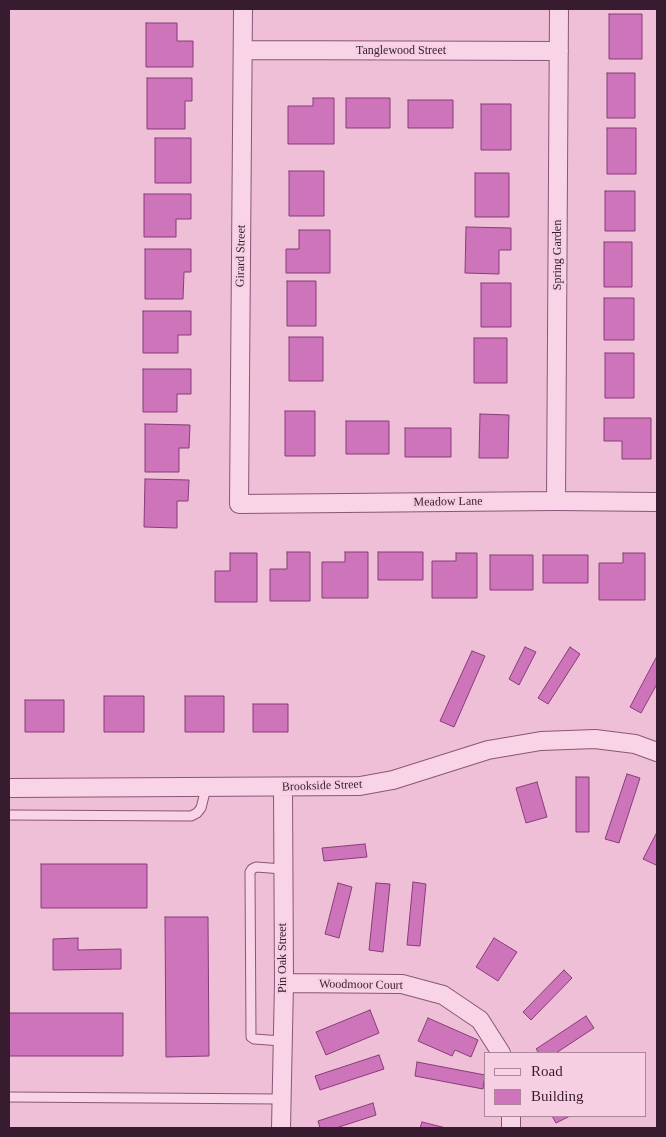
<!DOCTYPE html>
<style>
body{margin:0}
#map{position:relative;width:666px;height:1137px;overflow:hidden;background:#efbfd7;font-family:"Times New Roman",serif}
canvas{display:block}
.frame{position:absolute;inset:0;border:10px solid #371c2f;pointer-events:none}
.legend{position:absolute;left:484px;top:1052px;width:162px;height:65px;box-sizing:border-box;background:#f6cfe2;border:1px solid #aa879a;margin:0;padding:6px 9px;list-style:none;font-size:15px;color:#371c2f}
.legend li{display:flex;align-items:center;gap:10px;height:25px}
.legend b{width:25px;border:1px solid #aa879a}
</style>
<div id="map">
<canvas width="666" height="1137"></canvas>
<div class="frame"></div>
<ul class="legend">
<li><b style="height:6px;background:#f9d3e6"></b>Road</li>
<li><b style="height:14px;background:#ce74ba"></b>Building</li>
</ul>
</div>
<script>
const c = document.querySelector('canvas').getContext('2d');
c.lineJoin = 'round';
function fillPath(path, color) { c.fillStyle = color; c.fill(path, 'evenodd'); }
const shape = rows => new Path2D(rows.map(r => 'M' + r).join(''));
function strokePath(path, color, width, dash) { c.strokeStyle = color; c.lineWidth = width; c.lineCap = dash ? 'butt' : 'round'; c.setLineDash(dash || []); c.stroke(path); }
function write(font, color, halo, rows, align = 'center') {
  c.font = font + ' "Times New Roman",serif'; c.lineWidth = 4.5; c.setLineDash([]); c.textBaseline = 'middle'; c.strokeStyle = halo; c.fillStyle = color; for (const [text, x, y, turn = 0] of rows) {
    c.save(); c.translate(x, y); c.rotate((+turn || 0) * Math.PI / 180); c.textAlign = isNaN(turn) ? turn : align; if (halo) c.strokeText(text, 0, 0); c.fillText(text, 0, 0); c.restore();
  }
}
const building = shape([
 [609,14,642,14,642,59,609,59,609,14],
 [146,23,177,23,177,41,193,41,193,67,146,67,146,23],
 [607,73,635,73,635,118,607,118,607,73],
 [147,78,192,78,192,101,185,101,185,129,147,129,147,78],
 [313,98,334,98,334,144,288,144,288,106,313,106,313,98],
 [346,98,390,98,390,128,346,128,346,98],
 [408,100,453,100,453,128,408,128,408,100],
 [481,104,511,104,511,150,481,150,481,104],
 [607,128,636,128,636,174,607,174,607,128],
 [155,138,191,138,191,183,155,183,155,138],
 [289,171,324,171,324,216,289,216,289,171],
 [475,173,509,173,509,217,475,217,475,173],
 [605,191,635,191,635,231,605,231,605,191],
 [144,194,191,194,191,219,176,219,176,237,144,237,144,194],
 [466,227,511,228,511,250,499,250,499,274,465,273,466,227],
 [299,230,330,230,330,273,286,273,286,249,299,249,299,230],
 [604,242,632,242,632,287,604,287,604,242],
 [145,249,191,249,191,272,184,272,183,299,145,299,145,249],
 [287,281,316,281,316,326,287,326,287,281],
 [481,283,511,283,511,327,481,327,481,283],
 [604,298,634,298,634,340,604,340,604,298],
 [143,311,191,311,191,335,178,335,178,353,143,353,143,311],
 [289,337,323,337,323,381,289,381,289,337],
 [474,338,507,338,507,383,474,383,474,338],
 [605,353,634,353,634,398,605,398,605,353],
 [143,369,191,369,191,394,177,394,177,412,143,412,143,369],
 [285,411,315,411,315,456,285,456,285,411],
 [480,414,509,415,508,458,479,458,480,414],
 [604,418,651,418,651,459,622,459,622,441,604,441,604,418],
 [346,421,389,421,389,454,346,454,346,421],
 [145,424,190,425,189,448,179,448,179,472,145,472,145,424],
 [405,428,451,428,451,457,405,457,405,428],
 [145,479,189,480,188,501,177,501,177,528,144,527,145,479],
 [287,552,310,552,310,601,270,601,270,569,287,569,287,552],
 [345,552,368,552,368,598,322,598,322,562,345,562,345,552],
 [378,552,423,552,423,580,378,580,378,552],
 [230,553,257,553,257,602,215,602,215,571,230,571,230,553],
 [456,553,477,553,477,598,432,598,432,561,456,561,456,553],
 [623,553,645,553,645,600,599,600,599,563,623,563,623,553],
 [490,555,533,555,533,590,490,590,490,555],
 [543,555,588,555,588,583,543,583,543,555],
 [525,647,536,652,519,685,509,679,525,647],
 [570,647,580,654,548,704,538,698,570,647],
 [472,651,485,656,454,727,440,721,472,651],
 [657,656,657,684,641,713,630,707,657,656],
 [104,696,144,696,144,732,104,732,104,696],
 [185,696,224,696,224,732,185,732,185,696],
 [25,700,64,700,64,732,25,732,25,700],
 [253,704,288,704,288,732,253,732,253,704],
 [627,774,640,778,619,843,605,839,627,774],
 [576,777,589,777,589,832,576,832,576,777],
 [537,782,547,817,526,823,516,788,537,782],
 [657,832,657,863,656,865,643,859,657,832],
 [365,844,367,857,324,861,322,848,365,844],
 [41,864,147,864,147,908,41,908,41,864],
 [413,882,426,884,420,946,407,945,413,882],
 [338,883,352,887,339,938,325,934,338,883],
 [376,883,390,884,383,952,369,950,376,883],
 [165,917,208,917,209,1056,166,1057,165,917],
 [78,938,78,950,121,949,121,969,53,970,53,939,78,938],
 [494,938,517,952,498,981,476,967,494,938],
 [564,970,572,978,531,1020,523,1012,564,970],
 [370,1010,379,1033,326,1055,316,1032,370,1010],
 [9,1013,123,1013,123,1056,9,1056,9,1013],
 [586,1016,594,1028,556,1053,539,1053,536,1049,586,1016],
 [428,1018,478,1040,471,1057,455,1050,452,1056,418,1041,428,1018],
 [379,1055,384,1069,320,1090,315,1076,379,1055],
 [417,1062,485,1075,483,1089,415,1076,417,1062],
 [373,1103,376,1115,336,1128,320,1128,318,1121,373,1103],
 [552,1116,570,1116,556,1123,552,1116],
 [422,1122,446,1128,420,1128,422,1122]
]);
fillPath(building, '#ce74ba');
strokePath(building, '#873d78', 1);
const lane = shape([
 [9,815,191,816,197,813,201,808,206,788],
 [282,1041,254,1039,251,1037,250,872,252,869,256,867,283,869],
 [9,1097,281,1099]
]);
const street = shape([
 [243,9,239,504,556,501,657,502],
 [243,50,559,51],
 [556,501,559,9],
 [9,788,360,786,393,780,488,750,541,741,595,739,635,744,657,752],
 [284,983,402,984,443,995,480,1020,501,1053],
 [511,1116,511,1128],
 [281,1128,284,983,283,787]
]);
strokePath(lane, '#885777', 11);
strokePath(street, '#885777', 20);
strokePath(lane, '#f9d3e6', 9);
strokePath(street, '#f9d3e6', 18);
write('12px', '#371c2f', '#f6cfe2', [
 ["Tanglewood Street",401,51],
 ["Spring Garden",558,255,-90],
 ["Girard Street",241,256,-89],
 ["Meadow Lane",448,502,-1],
 ["Brookside Street",322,786,-2],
 ["Pin Oak Street",283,958,-90],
 ["Woodmoor Court",361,985,1]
]);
</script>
